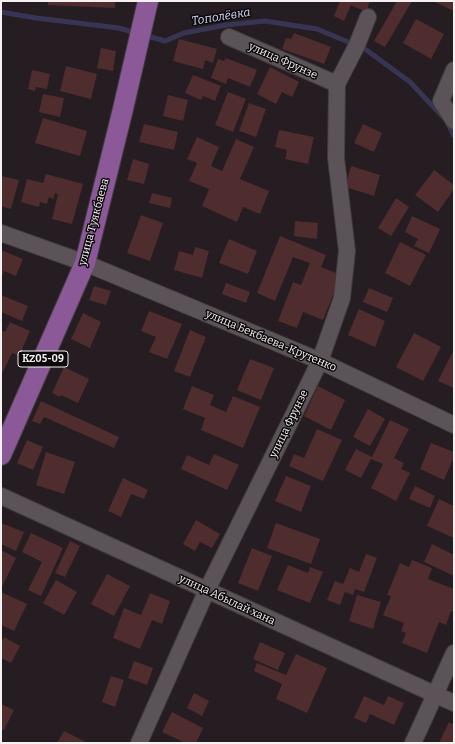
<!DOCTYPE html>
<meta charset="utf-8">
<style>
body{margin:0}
#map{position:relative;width:455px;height:744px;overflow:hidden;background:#251d21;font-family:Bitter,serif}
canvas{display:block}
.frame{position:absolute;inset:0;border:2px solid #f5f0f2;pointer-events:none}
</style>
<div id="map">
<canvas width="455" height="744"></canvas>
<div class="frame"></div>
</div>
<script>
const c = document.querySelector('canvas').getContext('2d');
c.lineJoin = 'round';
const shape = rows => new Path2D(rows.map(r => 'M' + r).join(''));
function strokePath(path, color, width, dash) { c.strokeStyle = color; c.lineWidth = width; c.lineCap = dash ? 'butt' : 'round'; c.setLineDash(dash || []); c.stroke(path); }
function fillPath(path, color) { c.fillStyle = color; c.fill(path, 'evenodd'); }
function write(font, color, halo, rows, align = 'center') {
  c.font = font + ' Bitter,serif'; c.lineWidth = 3; c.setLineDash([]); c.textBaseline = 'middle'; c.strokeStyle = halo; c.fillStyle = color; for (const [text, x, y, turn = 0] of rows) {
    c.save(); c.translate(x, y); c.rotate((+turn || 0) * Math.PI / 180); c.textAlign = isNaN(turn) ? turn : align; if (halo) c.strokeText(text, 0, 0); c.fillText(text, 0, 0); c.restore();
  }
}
strokePath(shape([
 [1,12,36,18,119,28,136,33],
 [144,35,165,41,184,33,226,25,265,21,317,29,365,49,410,82,442,116],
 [447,122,454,136]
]), '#383554', 5);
fillPath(shape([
 [48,1,115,1,115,8,48,5],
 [340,1,370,1,366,12,351,5,344,21,334,16],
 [397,1,412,1,385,47,374,41],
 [433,1,454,1,454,11],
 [416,19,444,34,431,59,403,43],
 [294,33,331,47,324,64,282,49,286,38,291,39],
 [179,39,217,49,213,63,205,60,203,69,173,61],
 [101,48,116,51,113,71,97,68],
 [226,58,257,70,250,87,228,78,226,84,211,78,218,59,224,61],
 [66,66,97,74,91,99,60,91],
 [270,67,299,82,292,97,282,92,276,104,257,94],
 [32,70,50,74,47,89,36,87,35,91,28,89],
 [193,75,221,86,215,101,203,96,201,100,185,93],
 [228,92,246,99,233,132,215,125],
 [43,94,64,98,60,117,39,112],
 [168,95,188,100,183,121,163,116],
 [249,103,266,109,256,137,239,131],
 [43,118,87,131,80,156,35,143],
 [144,124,178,132,174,150,139,142],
 [363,124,382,133,374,152,354,143],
 [279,130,314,137,308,164,285,159,287,150,275,147],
 [197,137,219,147,211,166,222,171,236,139,254,147,240,179,269,191,260,214,243,207,237,222,202,206,209,189,189,181,197,163,187,159],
 [133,159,149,164,144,184,127,180],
 [351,166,380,175,374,196,345,187],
 [434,170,454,185,454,189,438,212,415,195],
 [46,174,83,184,72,224,52,219,58,194,55,193,53,199,49,197,47,204,40,202,39,207,21,202,27,179,43,183],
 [1,176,19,180,11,209,1,206],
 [152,193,172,198,170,208,149,203],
 [396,198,409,207,391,236,378,228],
 [141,215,163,223,150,261,127,253],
 [412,216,440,229,429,253,414,246,418,239,405,232],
 [295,221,318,223,317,239,294,236],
 [280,236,326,255,321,267,341,275,323,320,303,312,297,328,278,321,293,282,301,285,310,263,293,257,275,301,257,293],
 [229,239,257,251,248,274,219,263],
 [400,242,426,255,410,286,385,273],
 [195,247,209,251,202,278,174,270,179,251,193,255],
 [1,250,23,259,16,276,4,271,1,278],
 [226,283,250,292,246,303,222,294],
 [94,286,111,291,106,305,89,300],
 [369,288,393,298,387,312,363,302],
 [1,295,28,306,22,321,1,312],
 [359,309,385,321,375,347,348,335],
 [149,311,182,324,167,359,149,352,156,337,141,331],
 [83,313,101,322,90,348,71,339],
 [10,322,30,331,19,356,12,353,1,376,1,330,5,332],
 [190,330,206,337,190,377,174,371],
 [414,333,441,347,423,381,396,367],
 [452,353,454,354,454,388,438,381],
 [250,359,274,368,261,400,237,390],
 [64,367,89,379,78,403,61,395,60,397,52,393],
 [192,386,214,395,210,405,226,412,233,396,260,407,243,448,201,430,205,418,183,409],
 [318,386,345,400,331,430,304,416],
 [41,401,119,437,114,448,44,417,40,424,32,421],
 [368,409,385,419,370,446,353,437],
 [390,420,409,429,394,458,404,463,401,469,410,473,396,501,371,488,383,464,371,459,361,478,345,470,356,449,372,457],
 [317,429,342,440,323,481,289,466,294,454,304,458],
 [27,440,43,447,33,470,17,463],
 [431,443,454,452,454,457,444,480,420,469],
 [46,452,75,462,64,494,36,485],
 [214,454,239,465,227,490,181,469,187,455,209,465],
 [286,476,311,486,301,512,275,501],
 [123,478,148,490,144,499,131,494,121,517,108,511],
 [415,486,435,496,430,508,409,499],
 [439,499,454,506,454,538,427,526],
 [196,520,220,534,212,548,200,542,195,551,183,544],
 [1,523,24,532,16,551,1,544],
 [276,523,320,539,311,564,267,548],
 [31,533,63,548,41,596,28,590,42,562,22,552],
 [70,541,80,546,65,577,55,573],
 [432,544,454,555,454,576,424,562],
 [252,548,272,556,258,591,238,583],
 [1,550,16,558,2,587,1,587],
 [366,554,377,558,364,592,355,589,353,595,345,592,340,605,327,600,335,581,343,584,350,568,359,572],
 [412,560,432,568,428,579,454,589,454,612,451,611,446,625,439,622,427,653,402,643,406,633,401,631,404,623,383,615,391,596,387,595,400,563,409,567],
 [288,565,308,573,310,567,323,572,310,603,277,590],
 [107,574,130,586,114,616,91,604],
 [56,580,77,592,64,615,43,603],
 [1,592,27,604,14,631,1,625],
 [150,593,170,601,162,624,152,620,140,649,113,638,124,608,141,615],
 [357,595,381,602,373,629,349,621],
 [4,637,20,646,11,663,1,658,1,643],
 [260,642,285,653,278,670,253,659],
 [296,654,327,668,307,713,276,699,282,684,254,671,257,663,286,675],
 [134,661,153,668,147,685,128,678],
 [111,676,124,680,115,707,102,702],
 [194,693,209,701,202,716,187,708],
 [364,696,384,705,388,696,404,703,394,725,370,714,366,723,354,718],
 [1,704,14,710,4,730,1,729],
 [172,712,203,728,196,743,185,743,162,732],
 [449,722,454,725,454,743,439,743],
 [64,731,88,743,57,743]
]), '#4f2c2d');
const minor = shape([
 [229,37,337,84],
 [454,70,441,101,454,121],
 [1,233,85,263,320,361,454,425],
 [1,496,454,703],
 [139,743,207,590,320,361,342,298,347,251,336,158,337,84,357,45,368,17],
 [413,743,454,653]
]);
const major = shape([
 [1,455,85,263,123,109,148,1]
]);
strokePath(minor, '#413b3d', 18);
strokePath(major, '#413b3d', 22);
strokePath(minor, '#5b5357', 16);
strokePath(major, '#8b5898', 20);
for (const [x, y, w] of [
 [43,359,50]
]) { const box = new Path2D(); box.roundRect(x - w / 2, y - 8, w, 16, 3); c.fillStyle = '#0c090a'; c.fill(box); strokePath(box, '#f5f0f2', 1); }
write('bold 10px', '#f5f0f2', null, [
 ["KZ05-09",43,359]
]);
write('11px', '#f5f0f2', '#0c090a', [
 ["улица Фрунзе",283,61,24],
 ["улица Туякбаева",94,222,-75],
 ["улица Бекбаева-Крутенко",271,341,23],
 ["улица Фрунзе",289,424,-64],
 ["улица Абылай хана",227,600,25]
]);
write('italic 12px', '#d8d7fb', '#0c090a', [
 ["Тополёвка",221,17,-9]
]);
</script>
